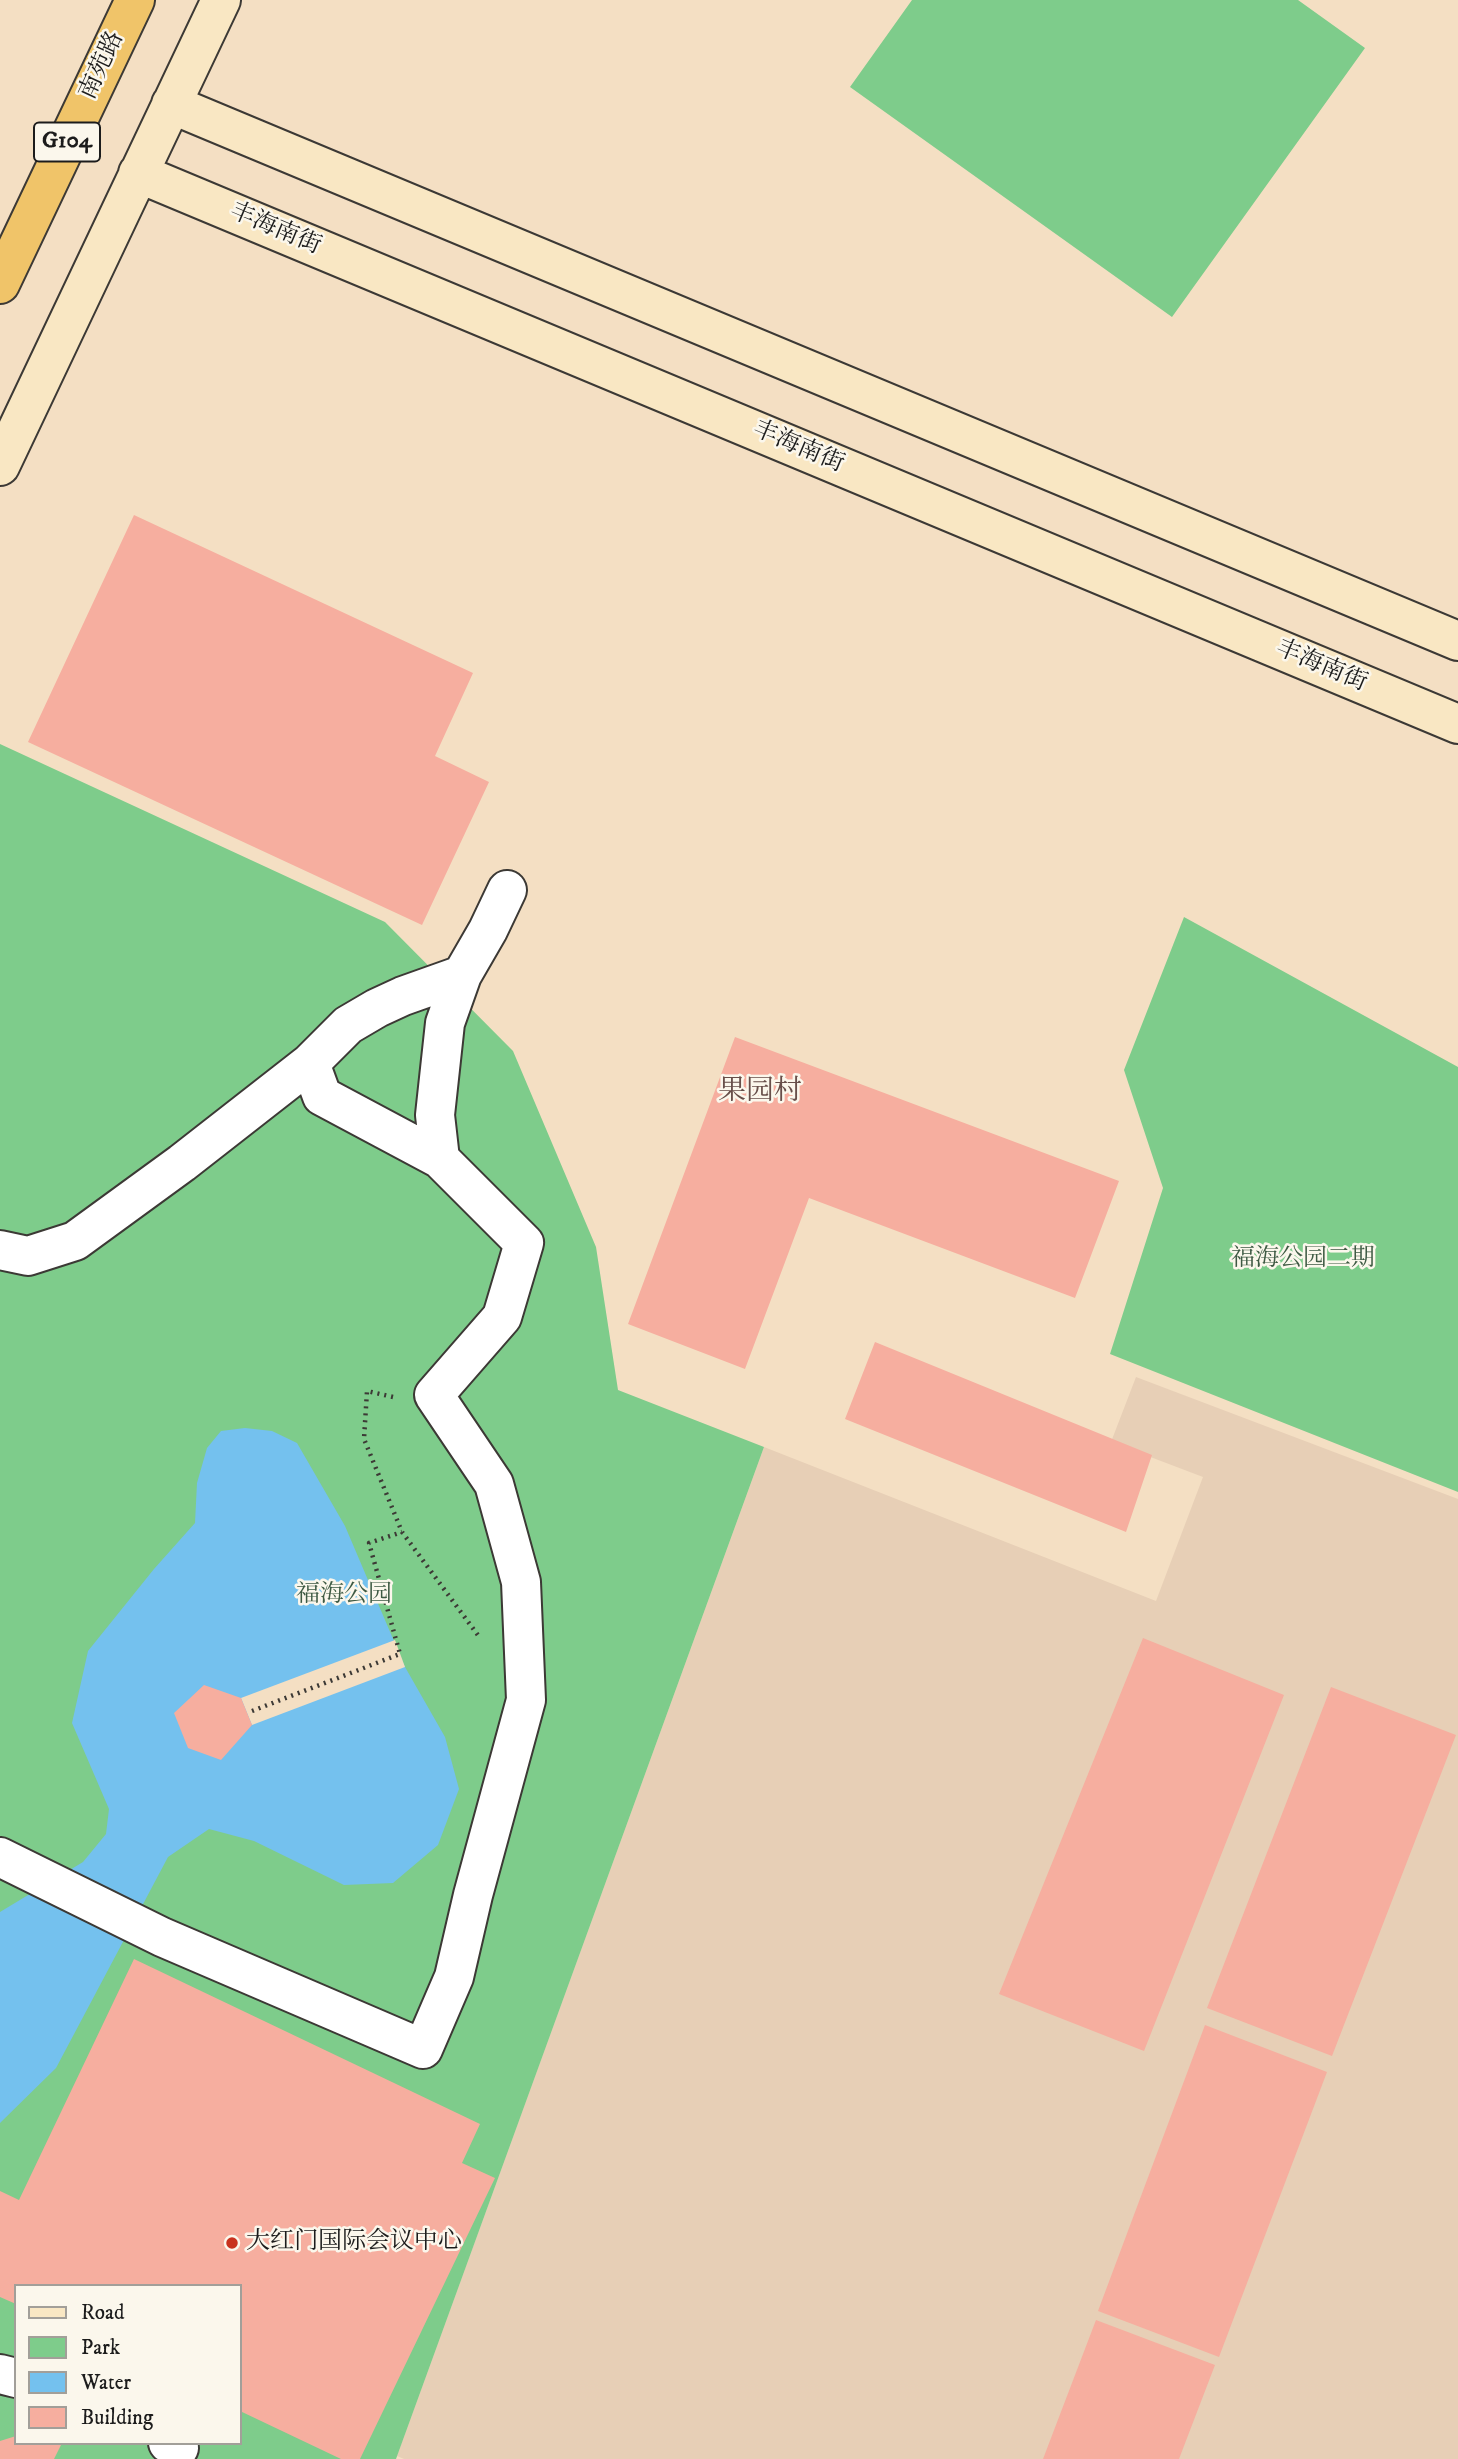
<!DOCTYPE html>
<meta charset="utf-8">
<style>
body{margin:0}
#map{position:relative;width:1458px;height:2459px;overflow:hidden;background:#f4dfc3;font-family:"IM FELL DW Pica",serif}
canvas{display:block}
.legend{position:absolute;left:14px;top:2284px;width:228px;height:161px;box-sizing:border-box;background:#fbf7ec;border:2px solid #a29f99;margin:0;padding:9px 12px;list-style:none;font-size:21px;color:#1c1c1c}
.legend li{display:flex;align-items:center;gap:14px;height:35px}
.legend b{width:35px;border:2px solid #a29f99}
</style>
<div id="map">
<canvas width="1458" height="2459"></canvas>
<ul class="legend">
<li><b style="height:9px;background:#f9e7c3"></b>Road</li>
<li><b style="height:19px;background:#7ecc8b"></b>Park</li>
<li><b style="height:19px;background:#74c1ee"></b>Water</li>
<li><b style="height:19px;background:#f6ae9f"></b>Building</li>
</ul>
</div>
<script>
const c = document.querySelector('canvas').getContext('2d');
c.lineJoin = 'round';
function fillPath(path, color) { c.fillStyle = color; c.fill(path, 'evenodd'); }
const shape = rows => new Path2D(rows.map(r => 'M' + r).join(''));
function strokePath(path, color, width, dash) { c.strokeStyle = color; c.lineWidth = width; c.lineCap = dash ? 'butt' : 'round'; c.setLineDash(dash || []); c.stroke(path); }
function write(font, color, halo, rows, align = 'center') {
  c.font = font + ' "IM FELL DW Pica","Noto Serif SC",serif'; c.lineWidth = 5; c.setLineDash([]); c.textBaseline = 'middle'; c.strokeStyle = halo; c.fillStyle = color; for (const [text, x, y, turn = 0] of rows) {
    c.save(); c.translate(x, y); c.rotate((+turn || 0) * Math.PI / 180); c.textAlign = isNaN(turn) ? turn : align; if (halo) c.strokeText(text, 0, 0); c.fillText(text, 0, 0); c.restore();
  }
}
fillPath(shape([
 [1136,1377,1458,1499,1458,2459,404,2459,397,2456,764,1447,1156,1601,1203,1477,1111,1442]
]), '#e7cfb6');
fillPath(shape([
 [912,0,1298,0,1365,48,1172,317,850,87],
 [0,744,385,922,513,1051,596,1247,618,1390,764,1447,396,2459,0,2459],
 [16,2286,240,2286,240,2443,16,2443],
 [1184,917,1458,1067,1458,1492,1110,1354,1163,1188,1124,1070]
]), '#7ecc8b');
fillPath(shape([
 [245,1428,272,1431,297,1443,345,1526,405,1667,445,1737,459,1789,438,1845,393,1883,344,1885,254,1841,209,1829,168,1857,56,2068,0,2123,0,1912,83,1862,106,1834,109,1809,72,1723,88,1651,154,1569,195,1523,197,1483,207,1448,221,1431]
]), '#74c1ee');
fillPath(shape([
 [395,1640,405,1667,252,1725,241,1698]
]), '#f4dfc3');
fillPath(shape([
 [134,515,473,673,435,756,489,782,422,925,28,742],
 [735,1037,1119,1181,1075,1298,809,1198,745,1369,628,1324],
 [875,1342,1152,1455,1126,1532,845,1419],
 [1143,1638,1284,1695,1144,2051,999,1994],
 [204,1685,241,1698,252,1725,221,1760,188,1748,174,1713],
 [1331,1687,1456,1735,1332,2056,1207,2008],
 [134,1959,480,2124,462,2163,495,2178,360,2459,341,2459,240,2411,240,2286,16,2286,16,2304,0,2297,0,2191,19,2200],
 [1205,2025,1327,2072,1219,2357,1098,2311],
 [1096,2320,1215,2365,1179,2459,1043,2459],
 [16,2436,16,2443,62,2443,54,2459,0,2459,0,2441]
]), '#f6ae9f');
const street = shape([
 [310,1063,322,1096,440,1159],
 [0,1250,28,1256,75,1241,182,1163,310,1063,348,1025,377,1008,403,996,462,975],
 [0,1857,162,1937,423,2049,454,1977,473,1895,526,1700,521,1582,494,1484,434,1395,502,1317,524,1243,440,1159,435,1115,445,1023,462,975,488,930,507,890],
 [0,2374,16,2378],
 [168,2443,179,2448]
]);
const secondary = shape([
 [171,104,1458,641],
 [138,173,1458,724],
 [0,466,221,0]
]);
const highway = shape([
 [0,284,135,0]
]);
strokePath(street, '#3c3935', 42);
strokePath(secondary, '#3c3935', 42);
strokePath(highway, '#3c3935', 42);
strokePath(shape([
 [393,1397,367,1391,364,1439,402,1532,480,1638],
 [252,1711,400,1654,369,1543,402,1532]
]), '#3c3935', 4.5, [2, 5]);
strokePath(street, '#fff', 38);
strokePath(secondary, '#f9e7c3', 38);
strokePath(highway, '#f0c469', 38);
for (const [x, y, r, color] of [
 [232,2243,7,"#c8321e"]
]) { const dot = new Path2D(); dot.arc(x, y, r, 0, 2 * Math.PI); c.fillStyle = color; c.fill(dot); strokePath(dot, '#fbf7ec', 2.5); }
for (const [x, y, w] of [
 [67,142,66]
]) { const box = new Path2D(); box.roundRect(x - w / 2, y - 19.5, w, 39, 5); c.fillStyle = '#fbf7ec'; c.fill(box); strokePath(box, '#1c1c1c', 2); }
write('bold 23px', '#1c1c1c', null, [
 ["G104",67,142]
]);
write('24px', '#1c1c1c', '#fbf7ec', [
 ["南苑路",103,66,-65],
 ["丰海南街",275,230,23],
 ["丰海南街",798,448,23],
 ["丰海南街",1321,667,23]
]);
write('24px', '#3e5a43', '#fbf7ec', [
 ["福海公园二期",1303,1260],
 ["福海公园",344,1596]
]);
write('24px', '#1c1c1c', '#fbf7ec', [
 ["大红门国际会议中心",246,2243]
], 'left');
write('28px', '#684f4a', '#fbf7ec', [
 ["果园村",760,1093]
]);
</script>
